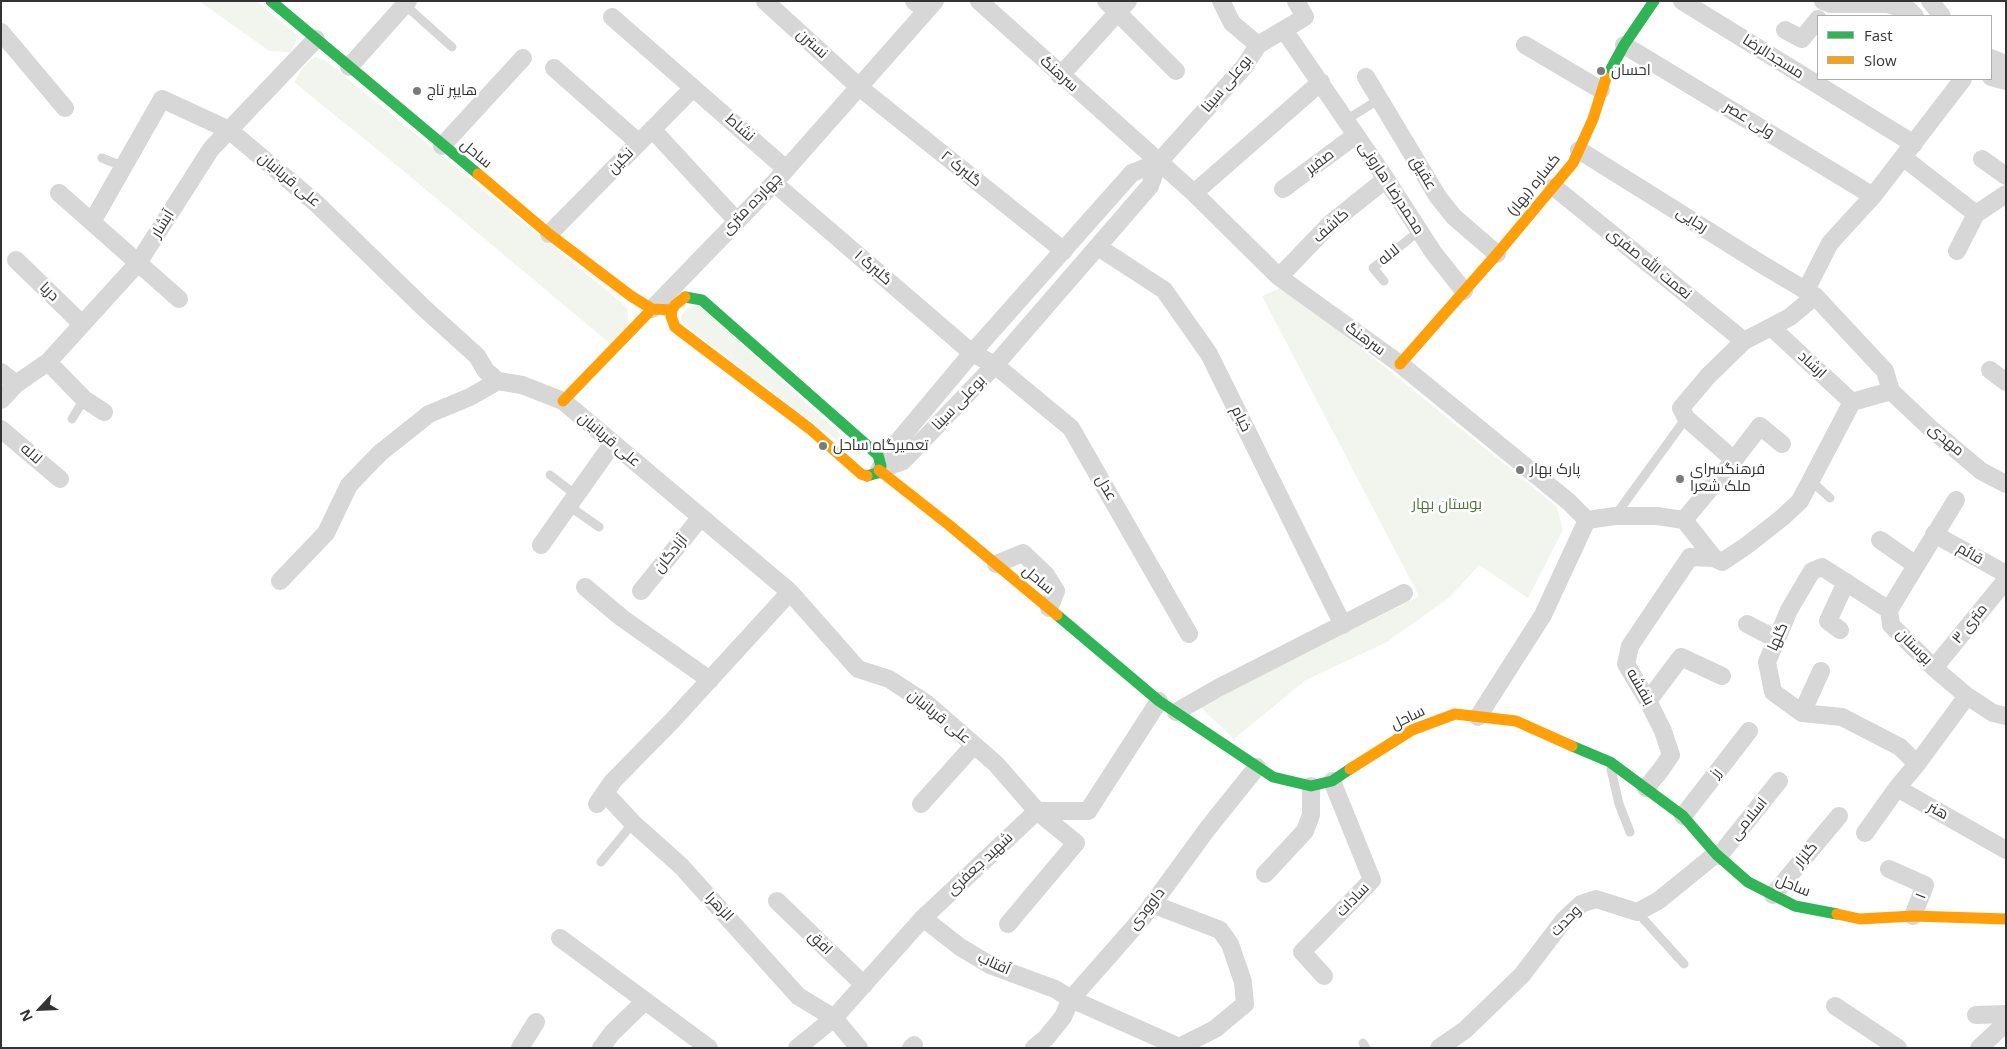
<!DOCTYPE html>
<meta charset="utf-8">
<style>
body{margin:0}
#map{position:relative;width:2007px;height:1049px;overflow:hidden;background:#fff;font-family:"Open Sans",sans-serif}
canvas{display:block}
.frame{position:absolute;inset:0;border:2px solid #333;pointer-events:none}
.legend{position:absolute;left:1817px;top:15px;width:175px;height:65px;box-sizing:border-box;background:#fff;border:1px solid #adadad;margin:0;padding:6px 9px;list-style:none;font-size:15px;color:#333}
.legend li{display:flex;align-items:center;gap:10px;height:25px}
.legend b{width:25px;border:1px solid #adadad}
.north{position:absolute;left:15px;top:984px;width:50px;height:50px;-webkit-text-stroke:4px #fff;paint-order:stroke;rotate:245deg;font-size:14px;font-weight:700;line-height:20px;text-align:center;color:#333}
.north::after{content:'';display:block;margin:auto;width:18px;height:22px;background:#333;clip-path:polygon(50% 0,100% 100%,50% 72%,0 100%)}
</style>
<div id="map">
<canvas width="2007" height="1049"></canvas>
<div class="frame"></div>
<ul class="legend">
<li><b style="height:6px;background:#30b455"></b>Fast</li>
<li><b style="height:6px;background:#ff9f0a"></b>Slow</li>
</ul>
<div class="north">N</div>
</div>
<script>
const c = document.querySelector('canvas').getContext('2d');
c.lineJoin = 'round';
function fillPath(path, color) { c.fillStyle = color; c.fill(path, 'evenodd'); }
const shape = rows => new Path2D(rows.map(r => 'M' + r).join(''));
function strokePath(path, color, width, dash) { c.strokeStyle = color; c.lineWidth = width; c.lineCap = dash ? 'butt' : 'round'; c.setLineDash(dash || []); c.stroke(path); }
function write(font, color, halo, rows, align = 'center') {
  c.font = font + ' "Open Sans",Cairo,sans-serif'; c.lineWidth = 5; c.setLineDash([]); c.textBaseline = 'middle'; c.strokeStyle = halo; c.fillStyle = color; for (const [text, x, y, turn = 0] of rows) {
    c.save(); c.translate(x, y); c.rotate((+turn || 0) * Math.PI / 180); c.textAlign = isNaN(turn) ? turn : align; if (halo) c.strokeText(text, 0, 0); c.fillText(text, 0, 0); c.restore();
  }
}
fillPath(shape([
 [199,1,256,1,298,36,291,52,269,51],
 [315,57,326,61,610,293,627,308,629,329,613,346,400,168,294,82,304,66],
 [1285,286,1557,507,1563,530,1528,598,1479,565,1450,597,1387,642,1306,680,1234,739,1200,707,1419,596,1262,296],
 [699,305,863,455,856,455,682,323,681,316,688,308]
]), '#f1f5ed');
strokePath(shape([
 [405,5,452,47],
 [1346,120,1378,100],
 [102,158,124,167],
 [1384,281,1373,268,1419,231],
 [72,419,84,399],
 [550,475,576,495],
 [1810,480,1830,498],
 [569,506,599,527],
 [1615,516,1686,418],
 [1611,769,1619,804,1630,832],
 [601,862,633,823],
 [1637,912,1684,964],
 [1363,1043,1366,1048]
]), '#d7d7d7', 9);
strokePath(shape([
 [765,1,859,87,1064,251],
 [914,1,926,11],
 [979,1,1194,193,1279,277,1400,364,1569,502,1587,520,1543,615,1478,717],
 [1106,1,1176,71],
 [1221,1,1232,23,1258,45],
 [1682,1,1914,144],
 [1823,1,1831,4,1888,4,1909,10,1915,16],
 [1930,1,1942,16],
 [612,17,786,169],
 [1284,30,1386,179,1433,252,1464,291],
 [1785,30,1802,39,1818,19],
 [1,32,65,108],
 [1525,45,1601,90],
 [1624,45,1873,196],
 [1991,58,2006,64],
 [349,67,408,1],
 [554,68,639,143],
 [1060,76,1128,1],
 [1366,77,1438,197,1454,217,1497,254],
 [1991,77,2006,81],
 [652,129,737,221],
 [442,146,523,58],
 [1579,150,1763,265,1815,296,1885,371,1891,391,1852,402,1800,501,1783,517,1746,546,1722,562,1714,558,1690,557,1630,646,1626,664,1648,701,1663,731,1671,755,1660,771,1646,788],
 [1904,158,1976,214],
 [1982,159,2006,176],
 [774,183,972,353,995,365,1071,428,1189,634],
 [1554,187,1744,341],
 [1283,189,1356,135],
 [59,193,179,299],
 [1194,193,1321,82],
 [92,222,162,99,229,130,317,204,425,309,477,356,486,371,498,381,522,385,563,401,790,592,858,669,889,679,926,703,996,764,1037,811,1076,843,1008,924],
 [549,234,693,88],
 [1098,247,1164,290,1209,354,1343,625],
 [1957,251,1976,214,2006,194],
 [16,260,82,324],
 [1279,277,1331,223,1386,179],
 [1806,290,1830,243,1873,196,1963,79],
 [652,309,774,183,935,1],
 [1772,328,1852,402],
 [48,362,84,399,104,412],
 [1990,370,2006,382],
 [1,372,16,384],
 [1891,391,1929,427,1981,471,2006,484],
 [1,400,16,384,48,362,138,263,211,149,316,39],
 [1,429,60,479],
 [1734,460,1760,426,1782,444],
 [879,470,903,461,995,365,1150,186,1158,163,1244,67,1258,45,1305,17,1296,1],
 [879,470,889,452,972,353,1132,173,1158,163],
 [1956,500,1889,610,1891,625,1934,668,1967,696,1993,713,2006,716],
 [1587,520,1615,516,1657,516,1684,520,1734,460,1686,418,1681,408,1708,376,1744,341,1790,317,1815,296],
 [1684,520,1714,558],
 [1934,534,2006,574],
 [1880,540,1916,565],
 [541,545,613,443],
 [996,564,1023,553,1046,575,1056,591,1049,608],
 [280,581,326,533,349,485,380,453,429,414,470,397,498,381],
 [585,587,622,618,710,680],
 [641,591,701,517],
 [1889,610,1822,567,1812,571,1789,610,1767,662,1773,692,1802,713,1842,717,1900,747,1917,764],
 [1747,624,1776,639],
 [1840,630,1828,621,1846,582],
 [1934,668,2006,580],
 [1967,696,1917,764,1897,788,2006,850],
 [1648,701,1681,657,1722,676],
 [1176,712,1218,688,1404,593],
 [1802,713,1821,671],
 [605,793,633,823,681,866,798,996,834,1018,859,1048],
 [597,804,613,781,671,722,790,592],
 [921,804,974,745],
 [1683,816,1749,731],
 [1865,833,1897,788],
 [1719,856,1779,781],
 [1889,869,1925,885,1913,916],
 [1265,874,1305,831,1311,815,1311,786],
 [1773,895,1839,816],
 [777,901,864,985],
 [923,918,960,947,990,965,1055,989,1071,999,1179,1047,1215,1029,1245,1004,1243,982,1230,944,1220,930,1152,904],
 [560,938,709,1048],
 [1324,976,1302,952,1372,880,1332,781],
 [1835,1006,1898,1048],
 [1976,1015,2006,1014],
 [520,1048,536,1022],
 [601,1048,612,1033,645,1001],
 [797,1048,834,1018,923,918,1037,811,1088,811,1159,701],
 [911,1048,914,1045],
 [1034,1048,1046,1038,1063,1017,1071,999,1143,917,1208,828,1257,767],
 [1439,1048,1465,1030,1522,975,1564,920,1581,904,1596,899,1637,912,1658,901,1716,854],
 [1979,1048,2006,1023]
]), '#d7d7d7', 18);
strokePath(shape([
 [271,1,478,174],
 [1606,78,1624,45,1654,1],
 [685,297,702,300,878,455,881,466,877,473,867,476],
 [1057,615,1159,701,1273,777,1311,786,1332,781,1350,769],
 [1572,746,1610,762,1683,816,1716,854,1748,882,1795,906,1837,914]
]), '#30b455', 11);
strokePath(shape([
 [478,174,549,234,631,296,652,309,672,310],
 [685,297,675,305,672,310,671,316,675,327,810,429,861,474,867,476],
 [1400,364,1497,254,1573,163,1593,119,1606,78],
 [563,401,652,309],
 [879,470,949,525,1057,615],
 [1350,769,1412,730,1455,714,1516,721,1572,746],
 [1837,914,1860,919,1913,916,2006,919]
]), '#ff9f0a', 11);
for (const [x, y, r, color] of [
 [1601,71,5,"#7a7a7a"],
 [417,91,5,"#7a7a7a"],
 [823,446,5,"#7a7a7a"],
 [1520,470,5,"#7a7a7a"],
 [1680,479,5,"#7a7a7a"]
]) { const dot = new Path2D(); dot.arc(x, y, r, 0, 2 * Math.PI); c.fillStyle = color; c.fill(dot); strokePath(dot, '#fff', 2); }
write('15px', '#333', '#fff', [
 ["نسترن",812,44,42],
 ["مسجدالرضا",1773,57,32],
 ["سرهنگ",1059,74,42],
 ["بوعلی سینا",1227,84,-50],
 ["ولی عصر",1749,120,31],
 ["نشاط",740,128,41],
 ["ساحل",476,154,40],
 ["نگین",621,161,-45],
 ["صفیر",1320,162,-37],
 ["گلبرک ۲",961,169,39],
 ["عقیق",1423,173,59],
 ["علی قربانیان",289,180,40],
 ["کساره (بهار)",1534,185,-51],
 ["محمدرضا هارونی",1391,188,57],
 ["چهارده متری",752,204,-46],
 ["رجایی",1692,220,32],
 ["آبشار",163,224,-58],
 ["کاشف",1331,226,-42],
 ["لاله",1389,255,-39],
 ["نعمت الله صفری",1649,264,39],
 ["گلبرگ ۱",873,268,41],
 ["دریا",49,292,44],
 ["سرهنگ",1365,339,36],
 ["ارشاد",1812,365,43],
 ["بوعلی سینا",959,403,-46],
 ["خیام",1241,419,64],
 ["علی قربانیان",609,440,40],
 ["مهدی",1946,440,40],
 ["لاله",31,454,41],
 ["عدل",1106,488,60],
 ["آزادگان",671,554,-51],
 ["قائم",1970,554,30],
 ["ساحل",1038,580,40],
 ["۳ متری",1970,624,-51],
 ["گلها",1778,637,-66],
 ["بوستان",1914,647,45],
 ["بنفشه",1640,687,60],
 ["علی قربانیان",939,717,39],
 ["ساحل",1408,718,-26],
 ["رز",1716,773,-52],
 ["هنر",1938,811,29],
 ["اسلامی",1749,819,-51],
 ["گلزار",1806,855,-50],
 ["شهید جعفری",980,864,-43],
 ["ساحل",1793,886,22],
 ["۱",1921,896,-69],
 ["سادات",1353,900,-46],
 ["الزهرا",719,907,47],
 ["داوودی",1147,909,-52],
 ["وحدت",1566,921,-46],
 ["افق",820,943,44],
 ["آفتاب",994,964,24]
]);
write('15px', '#333', '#fff', [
 ["احسان",1611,71],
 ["هایپر تاج",427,91],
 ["تعمیرگاه ساحل",833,446],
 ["پارک بهار",1530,470],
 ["فرهنگسرای",1690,470],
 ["ملک شعرا",1690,487]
], 'left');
write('15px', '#56703f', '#fff', [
 ["بوستان بهار",1447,505]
]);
</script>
